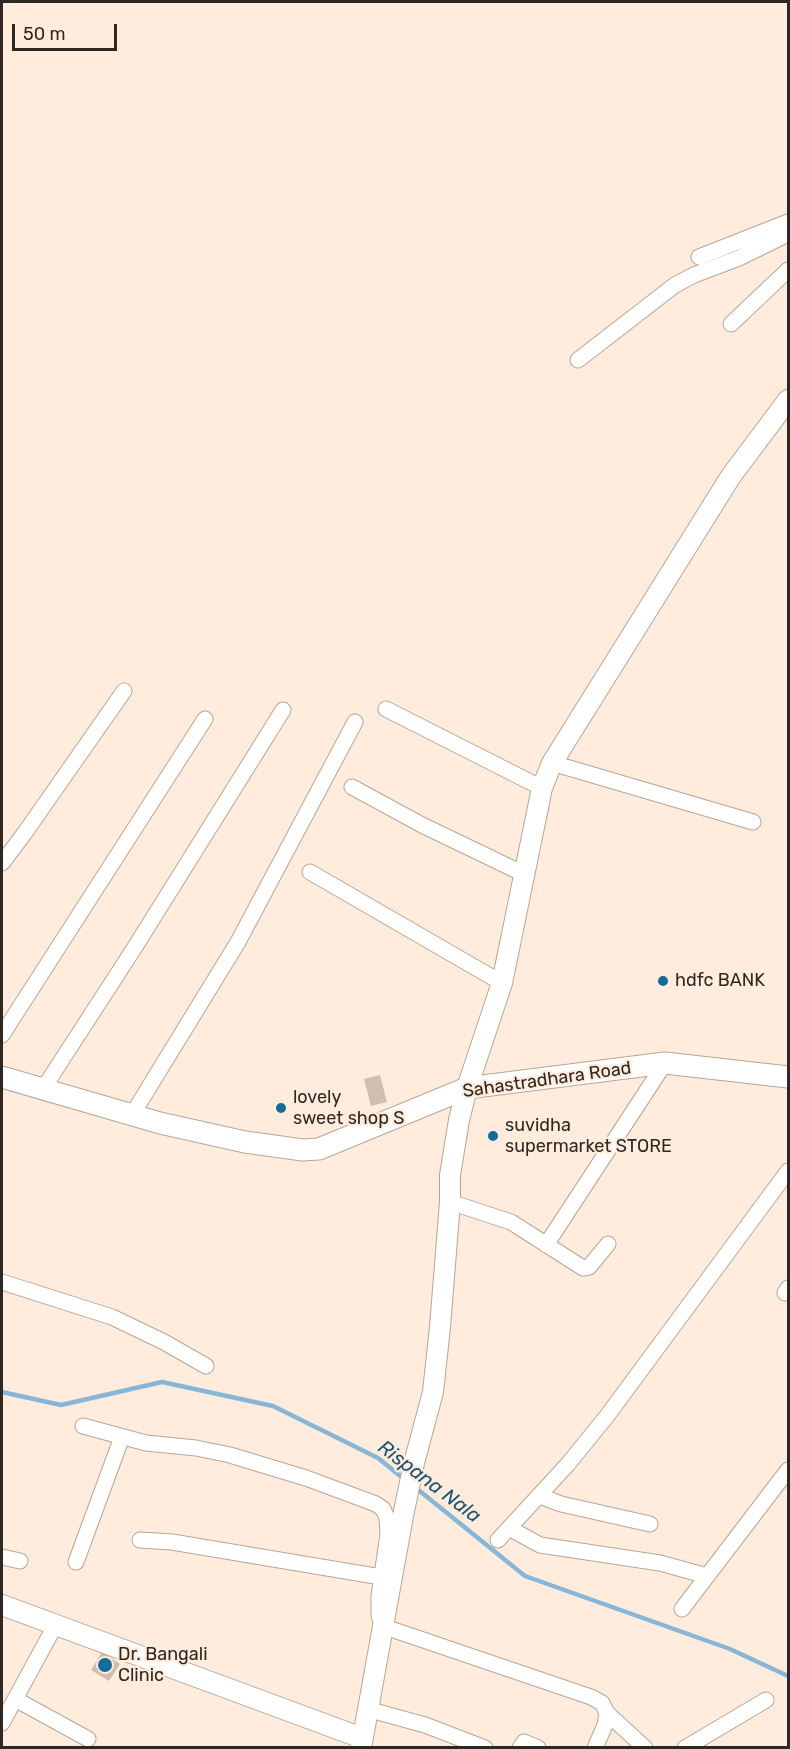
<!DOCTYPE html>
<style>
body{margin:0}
#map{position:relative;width:790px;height:1749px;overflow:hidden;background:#ffecdc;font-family:Rubik,sans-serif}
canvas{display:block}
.frame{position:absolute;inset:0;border:3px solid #2f2822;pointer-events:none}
.scale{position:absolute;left:12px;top:24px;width:105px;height:27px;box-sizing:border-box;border:3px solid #2f2822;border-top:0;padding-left:8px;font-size:18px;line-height:21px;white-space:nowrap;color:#2f2822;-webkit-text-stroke:4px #ffecdc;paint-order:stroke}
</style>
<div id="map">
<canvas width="790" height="1749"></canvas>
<div class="frame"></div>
<div class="scale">50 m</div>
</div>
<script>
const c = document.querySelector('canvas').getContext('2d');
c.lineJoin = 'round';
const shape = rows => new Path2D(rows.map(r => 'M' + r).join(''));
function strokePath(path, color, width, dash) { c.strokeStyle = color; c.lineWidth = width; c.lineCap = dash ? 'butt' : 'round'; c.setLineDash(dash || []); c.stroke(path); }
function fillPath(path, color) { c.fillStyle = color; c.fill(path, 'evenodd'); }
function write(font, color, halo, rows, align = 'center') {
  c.font = font + ' Rubik,sans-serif'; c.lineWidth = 4.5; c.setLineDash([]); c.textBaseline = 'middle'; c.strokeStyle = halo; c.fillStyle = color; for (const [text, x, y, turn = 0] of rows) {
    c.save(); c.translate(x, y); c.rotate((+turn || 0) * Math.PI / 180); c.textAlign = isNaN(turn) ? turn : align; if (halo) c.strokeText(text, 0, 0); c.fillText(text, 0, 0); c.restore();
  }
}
strokePath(shape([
 [2,1392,61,1405,162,1382,273,1406,378,1458,404,1479],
 [416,1488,525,1576,730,1649,788,1676]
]), '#87b7d8', 4.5);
fillPath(shape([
 [380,1075,387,1102,371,1106,364,1079],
 [102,1652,120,1664,109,1681,91,1670]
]), '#d0beaf');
const minor = shape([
 [699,257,788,222],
 [731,324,788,270],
 [578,360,675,285,694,275,739,258,788,234],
 [386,709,542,788],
 [552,763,753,822],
 [352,787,422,825,526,875],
 [2,863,24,834,124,691],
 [310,872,502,983],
 [2,1035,205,719],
 [43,1089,135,947,283,710],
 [132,1115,238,942,355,722],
 [450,1202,511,1222,583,1268,589,1267,608,1244],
 [546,1245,665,1063],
 [2,1282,112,1317,164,1342,206,1366],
 [785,1293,788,1288],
 [83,1426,146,1443,196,1448,230,1455,306,1478,376,1504,383,1509,387,1518,388,1534,379,1596,379,1615,382,1626,591,1697,602,1703,607,1713,605,1725,595,1748],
 [540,1496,561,1504,650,1524],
 [509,1528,540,1545,660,1563,707,1576],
 [140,1540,172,1542,381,1577],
 [498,1540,568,1464,607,1416,788,1171],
 [2,1557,20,1561],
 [76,1562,122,1437],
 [682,1609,788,1470],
 [15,1699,88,1739],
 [367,1709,425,1725,485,1748],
 [607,1713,645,1748],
 [2,1723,56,1624],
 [520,1748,524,1742,538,1748],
 [685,1748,766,1700]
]);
const tertiary = shape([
 [2,1605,362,1738],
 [361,1748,403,1516,414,1463,433,1392,440,1327,450,1202,450,1175,459,1120,467,1088,502,983,542,788,552,763,731,476,788,400]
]);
const secondary = shape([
 [2,1077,160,1123,245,1142,303,1150,319,1149,467,1088,665,1063,788,1077]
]);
strokePath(minor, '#b7a696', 17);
strokePath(tertiary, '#b7a696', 22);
strokePath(secondary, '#b7a696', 23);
strokePath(minor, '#fff', 15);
strokePath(tertiary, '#fff', 20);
strokePath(secondary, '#fff', 21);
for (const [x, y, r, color] of [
 [663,981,6,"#126c9c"],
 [281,1108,6,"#126c9c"],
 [493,1136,6,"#126c9c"],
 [105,1665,8,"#126c9c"]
]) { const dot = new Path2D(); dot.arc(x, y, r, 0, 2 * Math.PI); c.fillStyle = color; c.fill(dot); strokePath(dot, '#ffecdc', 2); }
write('18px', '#2f2822', '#ffecdc', [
 ["hdfc BANK",675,981],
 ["lovely",293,1098],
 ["sweet shop S",293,1119],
 ["suvidha",505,1126],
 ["supermarket STORE",505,1147],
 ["Dr. Bangali",118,1655],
 ["Clinic",118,1676]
], 'left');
write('18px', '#2f2822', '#ffecdc', [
 ["Sahastradhara Road",547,1080,-8]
]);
write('italic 20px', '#1d5576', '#ffecdc', [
 ["Rispana Nala",429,1482,37]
]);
</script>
